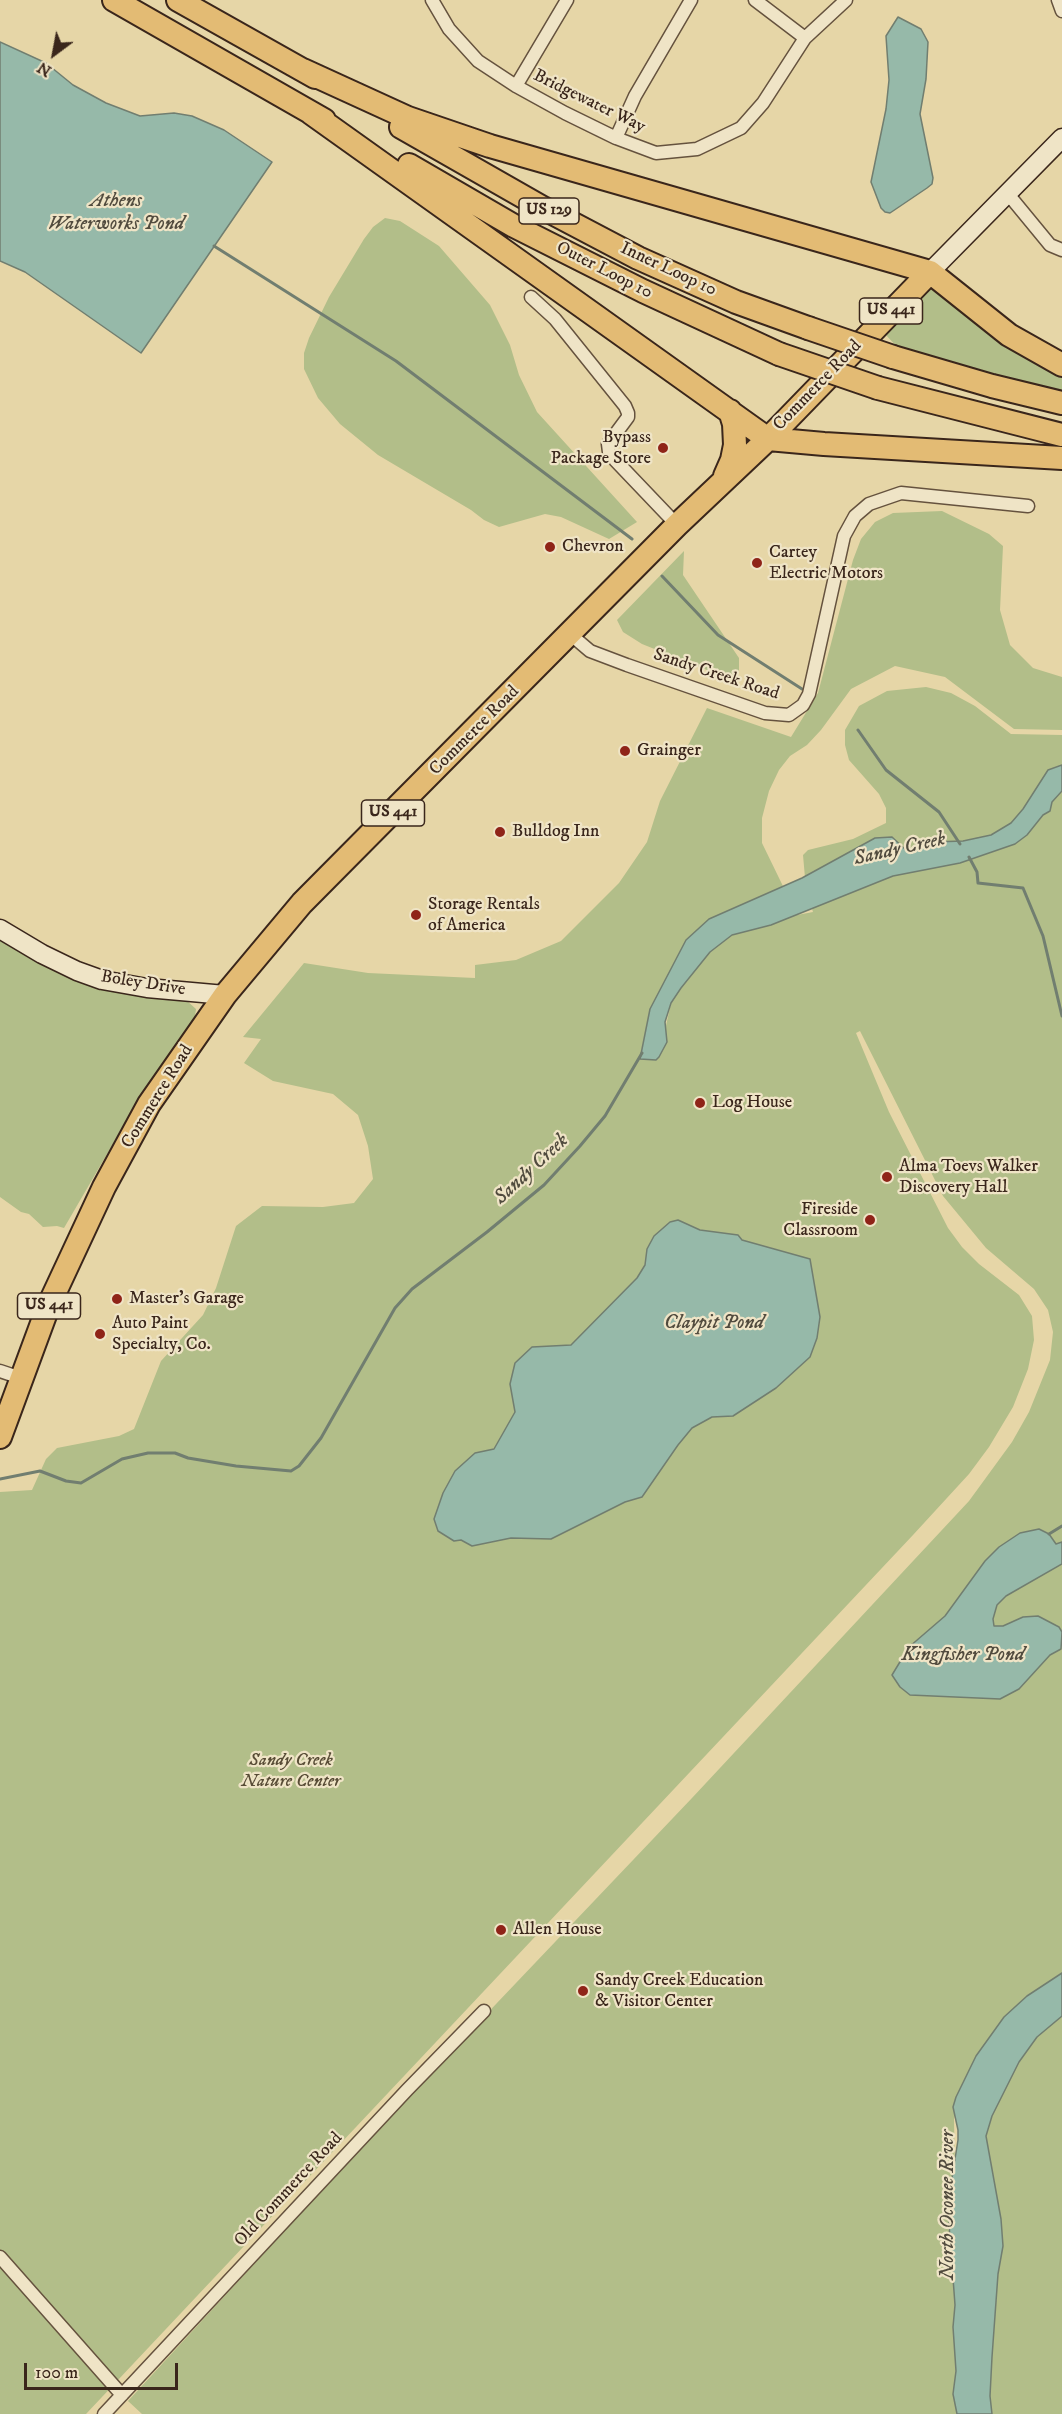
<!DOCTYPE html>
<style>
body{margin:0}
#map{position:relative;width:1062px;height:2414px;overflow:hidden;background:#e6d6a7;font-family:"IM FELL DW Pica",serif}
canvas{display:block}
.north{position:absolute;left:24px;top:24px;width:60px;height:60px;-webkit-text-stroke:4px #efe4c6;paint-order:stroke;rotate:212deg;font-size:16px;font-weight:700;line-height:24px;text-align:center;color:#3a261b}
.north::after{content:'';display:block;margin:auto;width:21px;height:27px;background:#3a261b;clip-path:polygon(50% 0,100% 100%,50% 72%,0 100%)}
.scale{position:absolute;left:24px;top:2363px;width:154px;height:27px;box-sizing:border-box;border:3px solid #3a261b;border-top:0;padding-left:8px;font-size:18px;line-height:21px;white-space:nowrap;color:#3a261b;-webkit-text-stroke:4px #efe4c6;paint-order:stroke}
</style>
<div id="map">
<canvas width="1062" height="2414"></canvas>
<div class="north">N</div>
<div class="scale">100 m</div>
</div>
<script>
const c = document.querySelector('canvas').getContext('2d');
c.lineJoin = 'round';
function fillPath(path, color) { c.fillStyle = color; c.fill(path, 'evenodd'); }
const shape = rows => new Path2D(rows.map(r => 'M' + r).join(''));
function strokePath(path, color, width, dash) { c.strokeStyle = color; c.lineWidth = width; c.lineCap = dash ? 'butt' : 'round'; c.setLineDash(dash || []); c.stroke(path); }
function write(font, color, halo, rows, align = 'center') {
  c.font = font + ' "IM FELL DW Pica",serif'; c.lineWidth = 4.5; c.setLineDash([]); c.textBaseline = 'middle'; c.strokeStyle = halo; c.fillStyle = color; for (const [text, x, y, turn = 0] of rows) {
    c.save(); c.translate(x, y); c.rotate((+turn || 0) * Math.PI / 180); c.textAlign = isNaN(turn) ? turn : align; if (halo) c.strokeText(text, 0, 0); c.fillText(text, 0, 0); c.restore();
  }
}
fillPath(shape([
 [385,218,400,221,439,246,490,305,510,345,519,375,537,412,637,522,609,539,561,517,545,514,499,527,484,520,471,510,378,455,340,424,318,398,304,369,304,353,309,338,329,297,364,239,373,227],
 [928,289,938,290,1062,374,1062,394,898,348,885,334],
 [942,511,989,534,1003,546,1000,610,1010,645,1033,668,1062,677,1062,730,1014,729,945,677,895,666,851,689,821,730,807,745,790,756,779,770,769,791,762,818,762,843,797,915,813,912,806,889,803,855,808,850,853,839,886,823,886,808,879,794,849,760,845,745,845,730,859,706,887,691,926,687,951,693,975,706,1011,734,1062,735,1062,1974,960,2093,954,2119,955,2177,966,2414,142,2414,128,2401,418,2086,692,1798,969,1501,1012,1442,1029,1412,1050,1360,1053,1332,1048,1310,1034,1289,986,1248,943,1196,860,1031,856,1033,889,1112,948,1228,962,1247,979,1264,1019,1295,1032,1316,1034,1340,1028,1369,1013,1407,989,1447,969,1474,913,1535,86,2414,0,2414,0,1492,32,1490,46,1459,57,1448,119,1436,134,1429,161,1361,203,1315,216,1288,236,1226,262,1206,323,1207,354,1203,373,1179,368,1146,358,1115,333,1094,273,1081,244,1063,261,1039,243,1037,304,963,368,973,475,978,475,965,516,960,561,941,619,883,647,842,660,801,707,708,791,737,818,693,853,560,861,539,875,522,893,513],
 [690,978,681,988,671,1003,665,1030,640,1058,650,1009],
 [684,551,683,575,739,658,739,670,732,680,642,644,623,632,617,620],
 [0,937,186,1000,196,1009,195,1016,128,1118,64,1228,57,1226,43,1227,29,1214,21,1212,0,1197],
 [1062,2016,1062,2414,992,2414,990,2396,992,2357,998,2274,1003,2246,1001,2219,986,2136,992,2116,1019,2062,1037,2037]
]), '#b2be89');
const water = shape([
 [898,17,921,29,928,42,926,79,920,114,933,178,932,184,927,188,890,213,885,212,881,208,871,182,886,109,889,80,886,36,898,17],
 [0,42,46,63,73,85,106,103,140,116,174,113,192,116,224,130,272,162,141,353,25,272,0,261,0,42],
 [1062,765,1062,791,1052,802,1050,811,1043,815,1027,835,1015,844,960,863,893,876,771,925,732,935,710,952,681,988,671,1003,665,1022,667,1042,659,1057,656,1060,640,1059,650,1009,686,940,709,919,802,878,875,838,892,837,908,852,933,842,963,841,991,835,1011,823,1023,809,1048,770,1062,765],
 [678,1220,700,1230,738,1235,742,1240,810,1259,820,1317,817,1338,810,1357,776,1388,733,1416,712,1417,692,1428,678,1445,642,1497,625,1502,551,1539,511,1538,472,1546,461,1540,454,1541,438,1531,434,1519,443,1493,455,1471,475,1453,494,1449,515,1412,510,1384,515,1363,532,1347,571,1345,637,1278,645,1265,647,1249,654,1236,670,1222,678,1220],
 [1039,1529,1049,1534,1056,1544,1062,1542,1062,1564,1006,1596,997,1605,993,1619,994,1626,1003,1626,1023,1617,1038,1616,1059,1627,1062,1632,1061,1649,1050,1655,1019,1689,1000,1699,910,1695,900,1687,892,1675,909,1647,945,1616,985,1561,999,1547,1020,1533,1039,1529],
 [1062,1973,1062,2016,1037,2037,1019,2062,992,2116,986,2136,1001,2219,1003,2246,998,2274,992,2357,990,2396,992,2414,957,2414,953,2394,956,2371,953,2327,955,2305,949,2224,952,2178,958,2140,958,2130,953,2107,956,2097,976,2056,1004,2017,1027,1996,1062,1973]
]);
fillPath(water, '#96b9a9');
strokePath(water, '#717e70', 1.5);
strokePath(shape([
 [214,246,396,361,632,539],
 [662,576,718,635,802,689],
 [858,730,886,770,939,812,960,844],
 [969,857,977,872,978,883,1023,888,1043,936,1062,1016],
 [0,1479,40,1471,66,1481,81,1483,122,1459,148,1453,175,1453,188,1458,236,1466,291,1471,299,1466,321,1438,395,1308,412,1289,487,1232,544,1185,580,1146,605,1116,642,1053],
 [1049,1534,1062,1526]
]), '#717e70', 3);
const street = shape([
 [432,0,449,29,478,61,516,86,565,113,616,138,656,153,697,149,741,128,763,103,805,38,846,0],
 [755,0,805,38],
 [1058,0,1062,11],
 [516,86,567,0],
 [616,138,635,96,691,0],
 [1008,194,1050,245,1062,250],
 [531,297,555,319,625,406,628,413,628,417,608,444,609,452,615,460,677,525],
 [570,634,590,651,627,665,765,713,789,715,803,705,809,694,844,536,855,516,869,504,901,493,1028,506],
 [0,1371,21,1378],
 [0,2257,122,2395],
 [104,2414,407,2090,484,2011]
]);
const secondary = shape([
 [930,272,1062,138],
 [0,929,42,954,77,971,102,980,147,988,225,995]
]);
const highway = shape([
 [114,0,324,120],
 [178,0,315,77],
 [303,70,408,118,490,146,930,272,1009,335,1062,365],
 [311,113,768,439,824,444,1062,458],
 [401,127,543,208,638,258,736,302,808,328],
 [409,165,514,226,643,291,779,354],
 [893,357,992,386,1062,403],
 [878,388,1062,435],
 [725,476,732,460,735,445,734,424,730,411],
 [0,1437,48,1307,104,1187,149,1104,225,995,302,903,677,525,768,439,930,272]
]);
strokePath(street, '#65523e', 15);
strokePath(secondary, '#3a261b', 21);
strokePath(highway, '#3a261b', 26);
strokePath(street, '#efe4c6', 12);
strokePath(secondary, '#efe4c6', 18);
strokePath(highway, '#e3bb74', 22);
const highwayBridge = shape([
 [808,328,893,357],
 [779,354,878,388]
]);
strokePath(highwayBridge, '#3a261b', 26, []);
strokePath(highwayBridge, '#e3bb74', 22);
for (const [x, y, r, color] of [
 [663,448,6,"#8f2418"],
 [550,547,6,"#8f2418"],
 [757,563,6,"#8f2418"],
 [625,751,6,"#8f2418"],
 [500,832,6,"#8f2418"],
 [416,915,6,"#8f2418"],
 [700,1103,6,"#8f2418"],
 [887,1177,6,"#8f2418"],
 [870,1220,6,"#8f2418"],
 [117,1299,6,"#8f2418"],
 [100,1334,6,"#8f2418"],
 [501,1930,6,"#8f2418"],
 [583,1991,6,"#8f2418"]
]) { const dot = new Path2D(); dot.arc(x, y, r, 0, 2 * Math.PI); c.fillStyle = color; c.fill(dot); strokePath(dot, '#efe4c6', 2); }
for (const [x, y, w] of [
 [549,211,60],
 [891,311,63],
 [393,813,63],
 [49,1306,63]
]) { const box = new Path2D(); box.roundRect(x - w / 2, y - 13, w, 26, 4.5); c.fillStyle = '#efe4c6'; c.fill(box); strokePath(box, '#3a261b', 1.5); }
write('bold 16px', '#3a261b', null, [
 ["US 129",549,211],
 ["US 441",891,311],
 ["US 441",393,813],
 ["US 441",49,1306]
]);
write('18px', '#3a261b', '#efe4c6', [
 ["Bridgewater Way",589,102,26],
 ["Inner Loop 10",668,270,25],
 ["Outer Loop 10",604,271,27],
 ["Commerce Road",818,386,-46],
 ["Sandy Creek Road",716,675,18],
 ["Commerce Road",475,731,-45],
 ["Boley Drive",143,984,9],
 ["Commerce Road",158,1097,-58],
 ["Old Commerce Road",289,2190,-47]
]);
write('18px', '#3a261b', '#efe4c6', [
 ["Bypass",651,438,"right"],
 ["Package Store",651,459,"right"],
 ["Chevron",562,547],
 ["Cartey",769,553],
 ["Electric Motors",769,574],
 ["Grainger",637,751],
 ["Bulldog Inn",512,832],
 ["Storage Rentals",428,905],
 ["of America",428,926],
 ["Log House",712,1103],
 ["Alma Toevs Walker",899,1167],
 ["Discovery Hall",899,1188],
 ["Fireside",858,1210,"right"],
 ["Classroom",858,1231,"right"],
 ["Master's Garage",129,1299],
 ["Auto Paint",112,1324],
 ["Specialty, Co.",112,1345],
 ["Allen House",513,1930],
 ["Sandy Creek Education",595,1981],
 ["& Visitor Center",595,2002]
], 'left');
write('italic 18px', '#584c36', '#efe4c6', [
 ["Sandy Creek",291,1761],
 ["Nature Center",291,1782]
]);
write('italic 20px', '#514b3e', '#efe4c6', [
 ["Athens",116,202],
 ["Waterworks Pond",116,225],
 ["Sandy Creek",900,850,-13],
 ["Sandy Creek",532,1170,-43],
 ["Claypit Pond",714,1324],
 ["Kingfisher Pond",963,1656],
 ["North Oconee River",949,2205,-90]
]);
</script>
